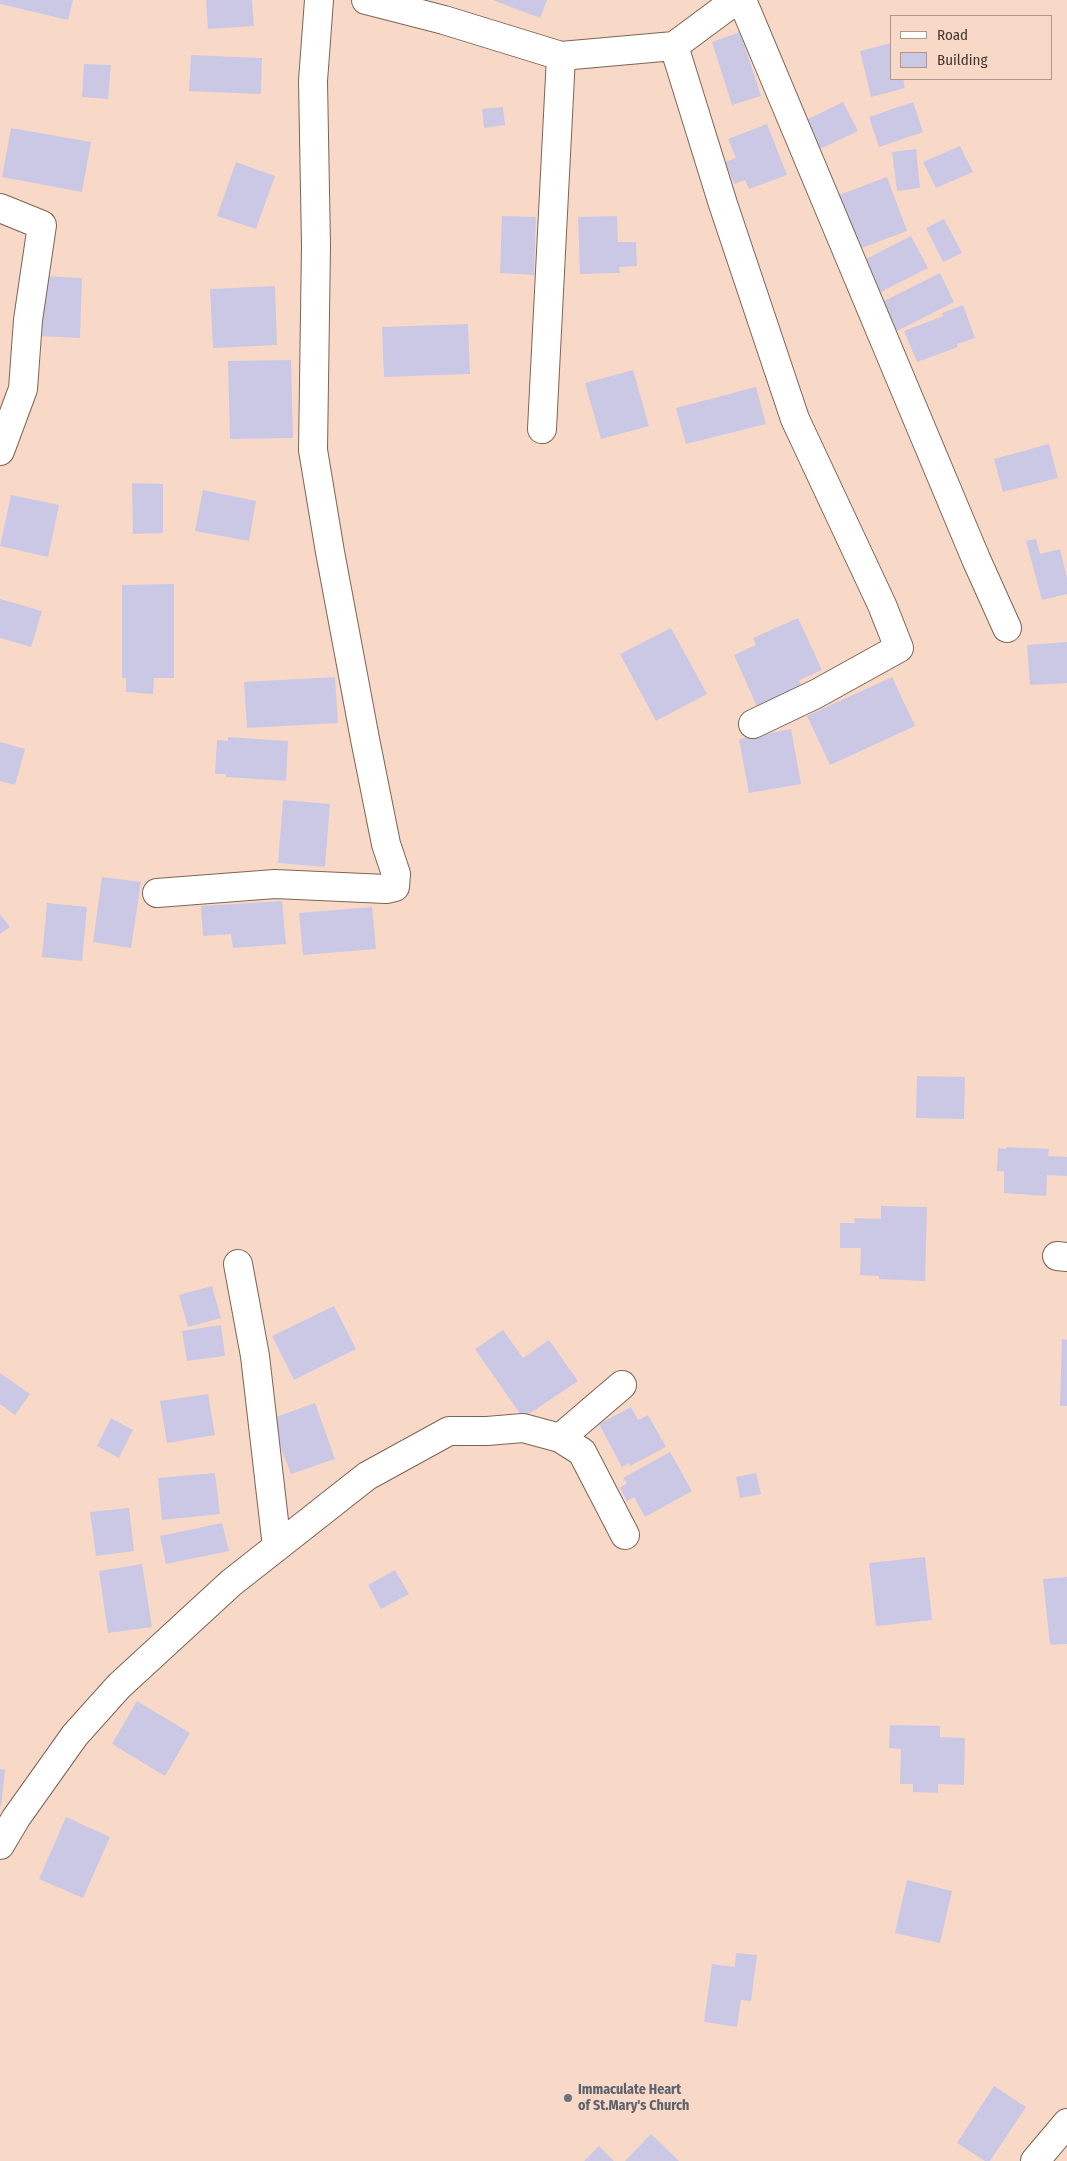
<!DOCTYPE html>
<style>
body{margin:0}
#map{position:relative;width:1067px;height:2161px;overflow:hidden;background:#f8d9c8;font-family:"Fira Sans Condensed",sans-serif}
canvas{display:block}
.legend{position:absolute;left:890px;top:15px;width:162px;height:65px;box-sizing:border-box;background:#f8d9c8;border:1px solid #af978a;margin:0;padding:6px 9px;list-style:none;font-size:15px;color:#41352e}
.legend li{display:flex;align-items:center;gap:10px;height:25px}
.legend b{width:25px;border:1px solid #af978a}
</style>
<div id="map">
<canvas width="1067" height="2161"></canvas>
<ul class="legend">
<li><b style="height:6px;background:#fff"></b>Road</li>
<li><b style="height:14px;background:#cbc8e6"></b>Building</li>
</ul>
</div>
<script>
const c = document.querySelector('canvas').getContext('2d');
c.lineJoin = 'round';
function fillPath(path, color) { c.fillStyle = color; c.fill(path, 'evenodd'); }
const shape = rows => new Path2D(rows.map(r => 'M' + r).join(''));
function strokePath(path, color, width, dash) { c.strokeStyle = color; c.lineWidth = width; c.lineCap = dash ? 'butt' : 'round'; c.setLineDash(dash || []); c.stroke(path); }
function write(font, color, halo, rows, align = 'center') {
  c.font = font + ' "Fira Sans Condensed",sans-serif'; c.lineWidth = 4.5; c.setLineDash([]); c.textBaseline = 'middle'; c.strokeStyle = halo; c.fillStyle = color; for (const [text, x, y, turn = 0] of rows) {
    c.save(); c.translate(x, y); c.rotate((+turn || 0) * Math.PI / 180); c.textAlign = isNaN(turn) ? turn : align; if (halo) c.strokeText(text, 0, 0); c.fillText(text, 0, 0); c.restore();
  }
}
fillPath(shape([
 [0,0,73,0,68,20,0,4],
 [206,0,252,0,254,26,208,29],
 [493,0,547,0,540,18],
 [740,32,761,96,732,105,712,42],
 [891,43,891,79,903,79,905,88,871,97,860,51],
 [191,55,262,58,261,94,189,91],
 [84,64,111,65,108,99,82,97],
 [843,102,858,131,820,149,806,120],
 [913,102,923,132,879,147,869,117],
 [503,107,505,125,484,128,482,109],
 [767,124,787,175,749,189,745,180,734,184,725,162,736,158,728,139],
 [11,128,91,142,82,192,2,177],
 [960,146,973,172,936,188,923,162],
 [916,149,920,188,897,191,892,152],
 [236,162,275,176,256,229,217,216],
 [887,177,907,231,856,250,836,196],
 [502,216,536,217,534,275,500,273],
 [617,216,618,242,636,242,637,266,619,267,620,273,580,274,578,217],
 [944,219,962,253,943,262,926,228],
 [911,236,928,268,877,294,860,262],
 [940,273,954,302,895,332,880,303],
 [43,276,82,278,80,338,40,336],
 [275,286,277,345,213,348,210,289],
 [963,305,975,338,957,344,958,347,917,362,904,331,943,316,942,313],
 [468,324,470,374,384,377,382,327],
 [291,360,293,438,230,439,228,361],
 [633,370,649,426,601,439,585,383],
 [756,387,766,424,686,444,676,408],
 [1049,444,1058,478,1003,492,994,459],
 [132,483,163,484,163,533,133,534],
 [203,490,256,501,249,541,195,531],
 [11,495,59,505,48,557,0,546],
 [1036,539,1040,554,1060,549,1067,578,1067,594,1042,600,1026,541],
 [174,584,174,678,154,678,153,694,126,692,126,678,122,678,122,585],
 [0,599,42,611,31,647,0,638],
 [798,618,822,670,799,680,804,692,759,711,734,655,756,645,753,638],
 [671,628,707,694,656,721,620,654],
 [1067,642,1067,683,1030,685,1027,645],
 [335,677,338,723,247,728,244,682],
 [892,677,915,726,830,765,807,716],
 [791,729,801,784,749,793,739,739],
 [228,737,288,741,286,781,226,777,226,774,215,774,217,740,228,741],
 [0,742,25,749,15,785,0,781],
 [283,800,330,804,325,867,278,863],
 [102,877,141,882,131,948,93,942],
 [282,901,286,944,233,948,231,934,203,936,201,906],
 [47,903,87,907,82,961,42,957],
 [372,907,376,949,303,955,299,913],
 [0,914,10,927,0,934],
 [917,1076,965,1077,964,1119,916,1118],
 [1006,1147,1049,1149,1048,1156,1067,1157,1067,1176,1047,1175,1046,1196,1004,1193,1004,1171,997,1171,998,1148,1006,1149],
 [881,1206,927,1207,925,1281,879,1279,879,1276,860,1275,861,1248,840,1248,840,1223,855,1223,854,1218,881,1219],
 [212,1286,221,1318,188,1327,179,1295],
 [334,1306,356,1349,294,1380,272,1336],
 [221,1325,225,1356,187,1361,182,1331],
 [503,1330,523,1358,549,1340,578,1381,523,1418,475,1349],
 [1062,1339,1067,1340,1067,1406,1060,1406],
 [0,1373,30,1394,15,1415,0,1404],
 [208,1394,215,1435,167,1443,160,1401],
 [315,1403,335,1459,291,1474,270,1419],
 [631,1407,638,1420,648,1415,666,1447,630,1466,629,1463,622,1467,599,1424],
 [111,1418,133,1430,119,1458,97,1446],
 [670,1452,692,1491,645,1517,634,1497,627,1501,620,1488,627,1483,623,1478],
 [215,1473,220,1514,162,1520,158,1478],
 [756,1473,761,1494,740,1498,736,1477],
 [129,1508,134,1551,96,1556,90,1512],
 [222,1523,229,1551,166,1564,160,1536],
 [925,1557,932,1620,876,1626,869,1563],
 [142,1564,152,1627,108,1633,99,1571],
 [395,1570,409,1594,381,1609,368,1585],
 [1067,1577,1067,1644,1050,1645,1043,1579],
 [137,1701,190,1733,165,1776,112,1744],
 [890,1725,940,1726,940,1737,965,1738,964,1785,938,1784,938,1793,913,1792,913,1784,900,1784,901,1749,889,1748],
 [0,1769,5,1770,1,1806,0,1806],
 [66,1817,110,1837,83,1898,39,1879],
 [907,1880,952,1891,940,1943,895,1933],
 [736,1953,757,1955,751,2001,741,2000,737,2027,704,2022,712,1964,735,1967],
 [994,2086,1026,2107,990,2161,985,2161,957,2143],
 [651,2134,679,2161,625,2161],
 [599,2146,614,2161,584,2161]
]), '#cbc8e6');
const minor = shape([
 [366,0,444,20,561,56,674,46,736,0],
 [742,0,976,559,1007,628],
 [674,46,723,204,795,419,882,605,899,648,816,694,753,724],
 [0,208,42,225,28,320,23,389,0,451],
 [542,429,561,56],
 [157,893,275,884,386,889,395,887,396,874,386,844,365,739,330,552,313,450,316,246,313,81,319,0],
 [1057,1256,1067,1257],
 [238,1264,255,1356,277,1547],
 [560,1438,622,1385],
 [0,1845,16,1818,75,1735,119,1686,231,1583,367,1476,449,1431,487,1431,523,1428,560,1438,582,1452,625,1535],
 [1035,2161,1067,2123]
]);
strokePath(minor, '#7e6454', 30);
strokePath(minor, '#fff', 28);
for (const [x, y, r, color] of [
 [568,2098,5,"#6b7280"]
]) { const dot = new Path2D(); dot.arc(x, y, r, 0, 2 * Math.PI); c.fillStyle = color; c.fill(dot); strokePath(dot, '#f8d9c8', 2); }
write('bold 14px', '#5b616d', '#f8d9c8', [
 ["Immaculate Heart",578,2090],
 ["of St.Mary's Church",578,2106]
], 'left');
</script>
